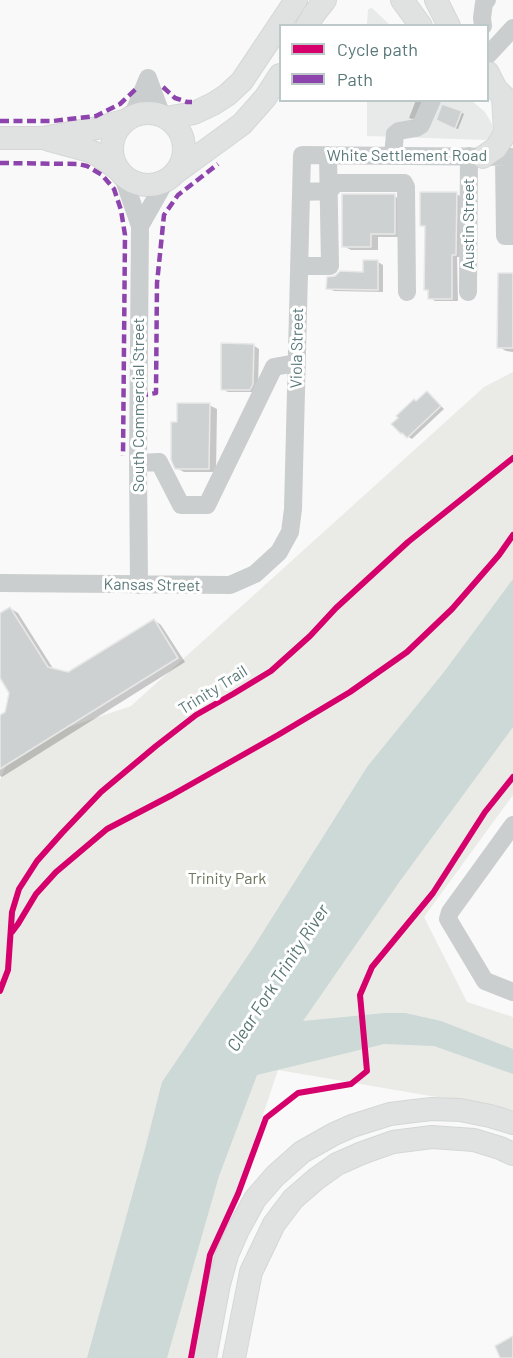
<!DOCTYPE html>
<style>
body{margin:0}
#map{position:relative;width:513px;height:1358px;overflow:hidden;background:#f9f9f9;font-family:Barlow,sans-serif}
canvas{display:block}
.legend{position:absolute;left:279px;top:24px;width:210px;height:78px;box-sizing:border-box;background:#fff;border:2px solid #bdc9c9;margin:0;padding:8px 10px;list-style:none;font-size:18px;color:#5a7879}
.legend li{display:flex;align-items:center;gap:12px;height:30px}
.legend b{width:30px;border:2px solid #bdc9c9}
</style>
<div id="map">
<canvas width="513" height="1358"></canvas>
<ul class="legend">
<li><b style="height:8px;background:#d6006c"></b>Cycle path</li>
<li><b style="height:8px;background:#8e44ad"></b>Path</li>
</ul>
</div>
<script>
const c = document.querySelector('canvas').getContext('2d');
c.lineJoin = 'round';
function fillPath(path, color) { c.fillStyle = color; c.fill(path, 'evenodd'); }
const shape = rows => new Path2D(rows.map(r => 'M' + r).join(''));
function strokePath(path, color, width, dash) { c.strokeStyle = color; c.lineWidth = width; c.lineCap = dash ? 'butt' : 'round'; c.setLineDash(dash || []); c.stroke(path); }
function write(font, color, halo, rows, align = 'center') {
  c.font = font + ' Barlow,sans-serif'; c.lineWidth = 6; c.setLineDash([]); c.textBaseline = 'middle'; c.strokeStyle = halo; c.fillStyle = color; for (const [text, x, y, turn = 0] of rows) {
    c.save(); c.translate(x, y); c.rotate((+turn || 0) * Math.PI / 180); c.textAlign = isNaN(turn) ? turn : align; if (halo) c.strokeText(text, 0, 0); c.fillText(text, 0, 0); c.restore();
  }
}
fillPath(shape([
 [372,8,390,25,367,25,368,9],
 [367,101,472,101,485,112,492,124,493,129,492,137,486,140,367,136]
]), '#e7eae9');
fillPath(shape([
 [513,372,513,795,424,917,467,1002,513,1017,513,1110,278,1070,212,1267,198,1358,0,1358,0,780,6,765,66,728,131,706,484,387]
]), '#eaebe6');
fillPath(shape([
 [513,579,513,727,400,881,303,1021,385,1013,405,1013,441,1021,513,1049,513,1074,434,1046,384,1044,257,1075,219,1176,167,1358,87,1358,145,1149,162,1082,253,948,367,767,444,672]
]), '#ccd9d7');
fillPath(shape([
 [416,100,425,100,416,118,412,119,409,118],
 [461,112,464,114,458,129,448,126],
 [456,194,462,197,461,257,457,257,458,301,435,301,430,298,430,292,425,290,427,228,421,225],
 [394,196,402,200,402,237,378,237,378,250,351,250,343,246],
 [378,262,383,265,383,292,334,291,328,288,336,277,365,273],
 [513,274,513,352,506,351,499,347],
 [253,345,259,349,258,387,256,392,228,392,222,389],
 [430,395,444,409,412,439,402,433,393,424,417,402],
 [209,405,217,409,216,472,184,472,176,468],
 [10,608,18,613,54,670,69,674,154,620,161,625,185,662,2,777,0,776,0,717,6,713,11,692,0,675,0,615]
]), '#0003');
const building = shape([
 [442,104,462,111,455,129,436,120,442,104],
 [420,192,457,192,456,255,452,255,452,299,428,299,428,290,424,290,425,226,420,226,420,192],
 [342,194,395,194,395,234,371,234,371,247,342,247,342,194],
 [363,260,378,260,378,290,326,289,327,277,335,276,340,271,363,272,363,260],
 [498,273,513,273,513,348,497,348,498,273],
 [221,343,254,344,253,384,250,390,221,390,221,343],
 [427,391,441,406,407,438,402,433,401,434,391,424,398,418,396,416,414,399,416,401,427,391],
 [177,403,210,403,209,469,175,469,171,460,171,422,177,422,177,403],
 [10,607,48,667,68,672,154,619,178,658,0,769,0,715,5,712,9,693,0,678,0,613,10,607],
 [513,1336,513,1358,500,1358,495,1346,513,1336]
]);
fillPath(building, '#ced1d1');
strokePath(building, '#e8e8e8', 1.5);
const major = shape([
 [402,0,421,26],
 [436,0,449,26],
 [307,26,314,14,325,0],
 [488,73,496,89,512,105],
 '112 149a36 36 0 1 1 72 0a36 36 0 1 1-72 0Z',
 [166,118,194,113,213,104,227,95,242,81,296,0],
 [0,138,42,138,97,128,127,120],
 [49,140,93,152,119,170],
 [483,157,496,148,503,137,505,131,503,96],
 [175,173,242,124,265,98,280,75],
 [205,1358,219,1284,227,1255,238,1230,255,1199,275,1176,302,1152,334,1134,352,1126,390,1114,414,1111,432,1109,460,1110,490,1116,513,1123],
 [234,1358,251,1272,274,1224,293,1199,316,1179,337,1164,362,1153,393,1142,432,1137,474,1140,500,1148,513,1154]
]);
strokePath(major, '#d5d7d7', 24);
strokePath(shape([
 [483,26,482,18,484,3,487,0],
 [488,55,513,28],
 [148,78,162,116],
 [132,117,148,78],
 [393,156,395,134,399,131,416,128,421,125,432,100],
 [504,157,505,236,513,236],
 [122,174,140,226,138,463,139,585],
 [301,192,329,191,336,183,404,183,406,187,407,292],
 [140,226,166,180],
 [299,266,330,266,328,155],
 [468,292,469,156],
 [138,463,159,462,181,505,207,505,274,367,296,363],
 [0,583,230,585,255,574,279,552,290,532,293,509,302,155,513,157],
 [513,825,450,912,448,919,485,981,513,992]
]), '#cbcece', 18);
strokePath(major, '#e0e1e1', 22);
strokePath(shape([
 [163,87,175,98,187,102,192,102],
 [0,121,53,121,96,116,120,104,136,89],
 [0,163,78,164,87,166,102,175,114,189,121,210,125,235,123,456],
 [139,396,156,393,157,283,164,215,178,195,218,164]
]), '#8e44ad', 4.5, [9, 4.5]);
strokePath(shape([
 [12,932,18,924,36,894,56,872,107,829,172,795,278,735,350,692,407,652,452,609,499,555,513,535],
 [0,991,8,970,12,912,19,889,37,861,62,833,101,792,156,746,196,715,233,694,271,671,310,636,336,608,408,542,513,458],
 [191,1358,210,1255,238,1194,266,1118,298,1093,351,1084,367,1071,360,995,372,967,433,893,485,812,513,777]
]), '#d6006c', 6);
write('16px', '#5a7879', '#fff', [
 ["White Settlement Road",407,156],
 ["Austin Street",469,224,-90],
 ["Viola Street",297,348,-89],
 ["South Commercial Street",139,405,-90],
 ["Kansas Street",152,585,1],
 ["Trinity Trail",213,690,-32]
]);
write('16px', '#6d765e', '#fff', [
 ["Trinity Park",227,879]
]);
write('italic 18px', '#587673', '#fff', [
 ["Clear Fork Trinity River",278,978,-57]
]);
</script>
